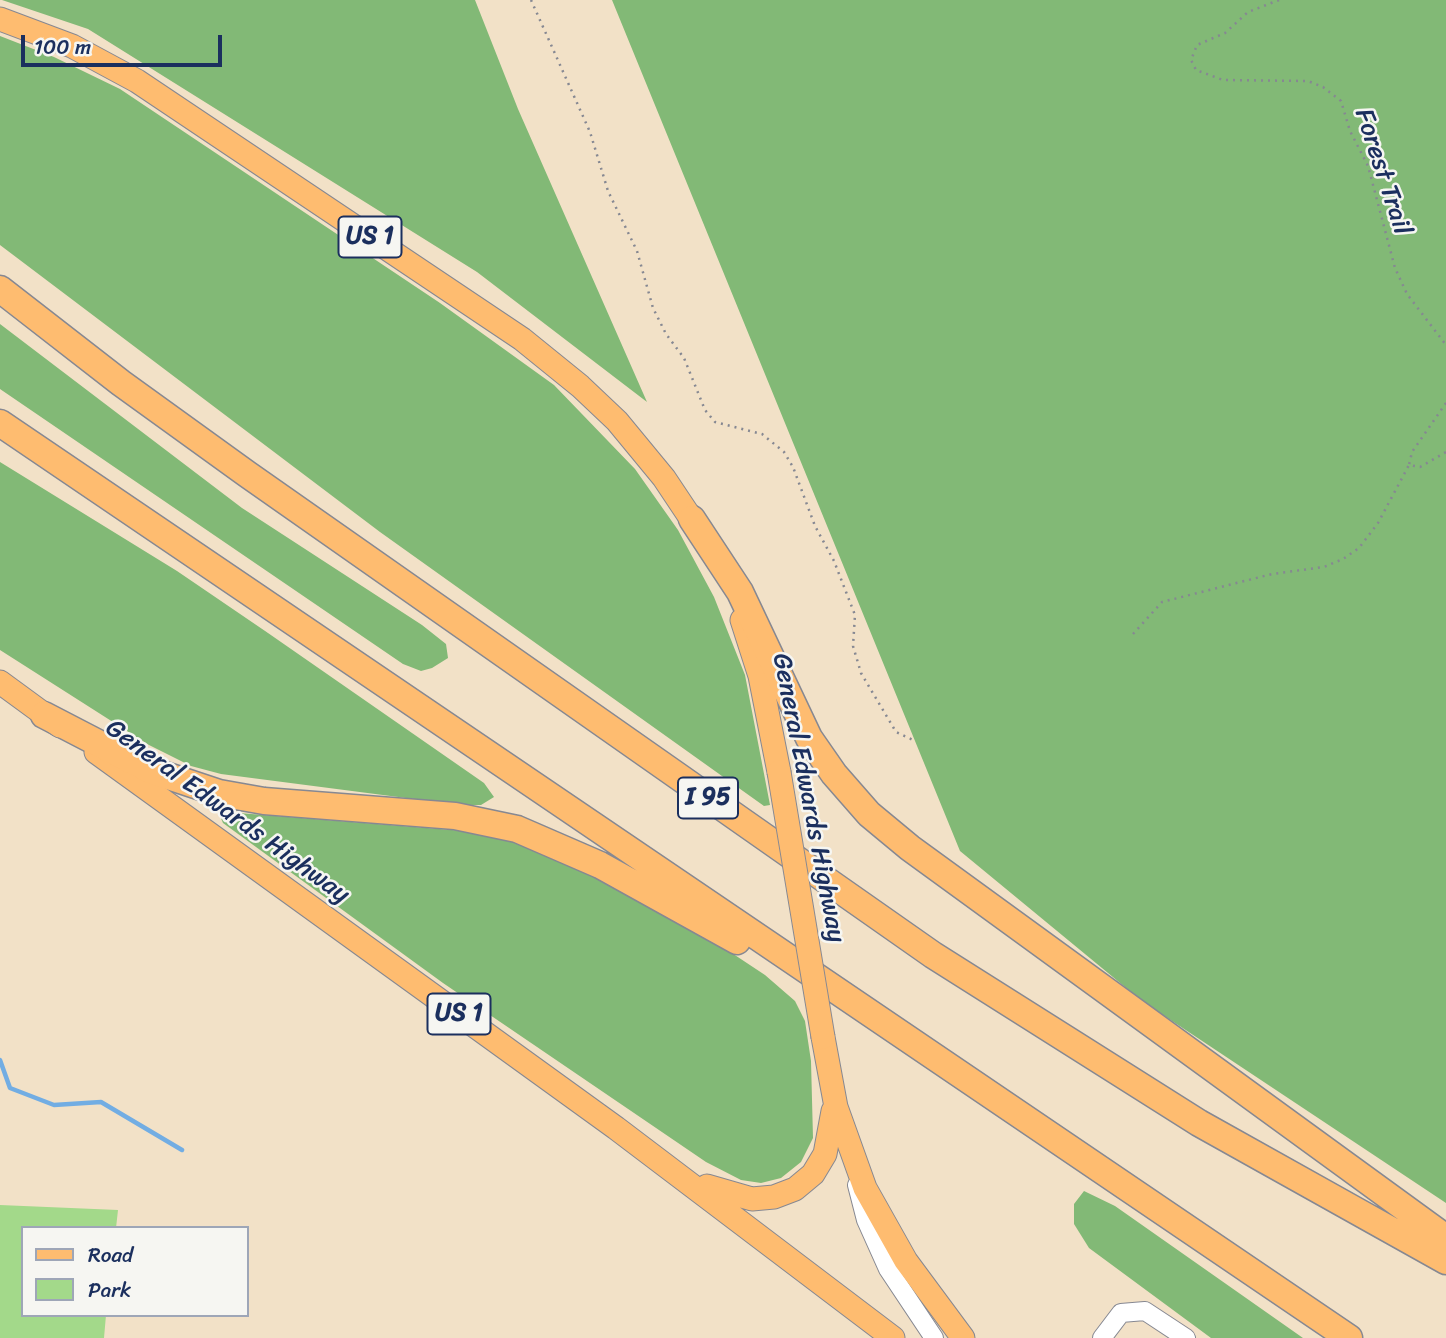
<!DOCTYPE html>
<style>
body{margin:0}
#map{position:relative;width:1446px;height:1338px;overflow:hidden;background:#f2e1c7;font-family:Sriracha,sans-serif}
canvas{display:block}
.legend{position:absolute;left:21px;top:1226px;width:228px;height:91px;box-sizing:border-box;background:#f6f6f2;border:2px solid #9ea6b7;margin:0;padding:9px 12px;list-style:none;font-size:21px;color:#1b2f5e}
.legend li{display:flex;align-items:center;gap:14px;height:35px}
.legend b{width:35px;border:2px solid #9ea6b7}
.scale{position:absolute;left:21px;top:35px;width:201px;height:32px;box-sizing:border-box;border:4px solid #1b2f5e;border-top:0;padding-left:9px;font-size:21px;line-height:24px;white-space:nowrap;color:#1b2f5e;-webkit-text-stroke:5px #f6f6f2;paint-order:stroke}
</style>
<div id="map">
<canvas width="1446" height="1338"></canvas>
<ul class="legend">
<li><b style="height:9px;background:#febc70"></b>Road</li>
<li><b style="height:19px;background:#a3d98a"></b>Park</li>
</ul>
<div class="scale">100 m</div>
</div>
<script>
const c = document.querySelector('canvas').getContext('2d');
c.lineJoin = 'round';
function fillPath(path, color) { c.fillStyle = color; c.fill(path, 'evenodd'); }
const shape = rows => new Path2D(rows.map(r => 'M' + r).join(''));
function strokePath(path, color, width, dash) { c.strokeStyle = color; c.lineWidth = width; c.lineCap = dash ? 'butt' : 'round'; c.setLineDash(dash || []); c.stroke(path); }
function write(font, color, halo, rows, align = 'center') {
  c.font = font + ' Sriracha,sans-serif'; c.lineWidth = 5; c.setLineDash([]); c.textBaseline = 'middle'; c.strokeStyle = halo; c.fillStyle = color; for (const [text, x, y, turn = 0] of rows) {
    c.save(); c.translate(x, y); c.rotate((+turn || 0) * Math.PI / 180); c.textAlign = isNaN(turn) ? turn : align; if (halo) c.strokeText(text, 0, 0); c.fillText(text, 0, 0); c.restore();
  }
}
fillPath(shape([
 [0,1205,118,1210,116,1228,23,1228,23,1315,106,1315,104,1338,0,1338]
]), '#a3d98a');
fillPath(shape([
 [2,0,475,0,518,109,647,402,477,272,88,29],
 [612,0,1446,0,1446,1203,1142,1001,960,851],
 [0,36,54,57,120,89,440,303,554,385,635,469,678,530,714,597,745,675,770,805,764,806,380,532,0,245],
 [0,324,242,508,422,625,446,644,448,658,432,668,421,671,403,664,0,389],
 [0,462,177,571,268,633,484,783,494,797,481,805,460,805,221,774,191,766,149,745,0,650],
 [226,812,465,831,509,839,554,856,697,930,765,975,795,1001,805,1021,811,1061,813,1138,801,1162,781,1178,761,1183,741,1180,706,1162,443,983,223,823,220,816],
 [1084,1191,1115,1206,1303,1338,1211,1338,1089,1248,1074,1224,1074,1204]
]), '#82b976');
strokePath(shape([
 [0,1060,10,1088,54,1105,101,1102,182,1150]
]), '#72ade3', 4.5);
const minor = shape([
 [857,1185,866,1220,888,1269,934,1338],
 [1102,1338,1121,1313,1145,1311,1186,1338]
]);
const major = shape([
 [0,19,72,46,137,81,522,339,580,386,617,421,664,478,700,532],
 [742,620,760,676,779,772],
 [0,682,60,726],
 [96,752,616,1128,893,1338],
 [823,1037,836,1107,865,1188,906,1261,963,1338],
 [707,1186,752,1199,774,1197,795,1189,813,1174,825,1154,833,1111]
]);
const highway = shape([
 [0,289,121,383,247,474,933,955,1199,1123,1446,1261],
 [0,423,1349,1338],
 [692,519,740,592,809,738,834,774,869,814,910,848,1446,1238],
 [44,715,150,770,219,793,264,801,455,816,517,829,600,865,737,941]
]);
strokePath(minor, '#868892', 20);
strokePath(major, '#868892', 25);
strokePath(highway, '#868892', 29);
strokePath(shape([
 [531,0,590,132,608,191,637,251,653,308,666,334,684,358,705,410,715,422,762,434,784,452,793,467,815,526,834,561,855,615,853,646,861,673,896,732,913,740],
 [1279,0,1248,12,1225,33,1197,45,1191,60,1196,70,1223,80,1308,81,1323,87,1341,101,1350,131,1368,166,1395,268,1407,294,1446,345],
 [1446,403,1412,452,1409,465,1420,467,1446,452],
 [1133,634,1162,602,1272,574,1324,567,1343,559,1359,548,1378,523,1409,465]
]), '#868892', 2.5, [2, 5]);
strokePath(minor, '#fff', 18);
strokePath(major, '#febc70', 23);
strokePath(highway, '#febc70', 26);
const majorBridge = shape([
 [779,772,823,1037]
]);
strokePath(majorBridge, '#868892', 25, []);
strokePath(majorBridge, '#febc70', 23);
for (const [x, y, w] of [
 [370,237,63],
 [708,798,60],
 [459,1014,63]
]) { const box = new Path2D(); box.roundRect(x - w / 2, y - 20.5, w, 41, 5); c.fillStyle = '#f6f6f2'; c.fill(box); strokePath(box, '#1b2f5e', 2); }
write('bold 24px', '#1b2f5e', null, [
 ["US 1",370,237],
 ["I 95",708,798],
 ["US 1",459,1014]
]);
write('26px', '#1b2f5e', '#f6f6f2', [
 ["Forest Trail",1382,172,72],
 ["General Edwards Highway",808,798,79],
 ["General Edwards Highway",227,812,36]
]);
</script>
